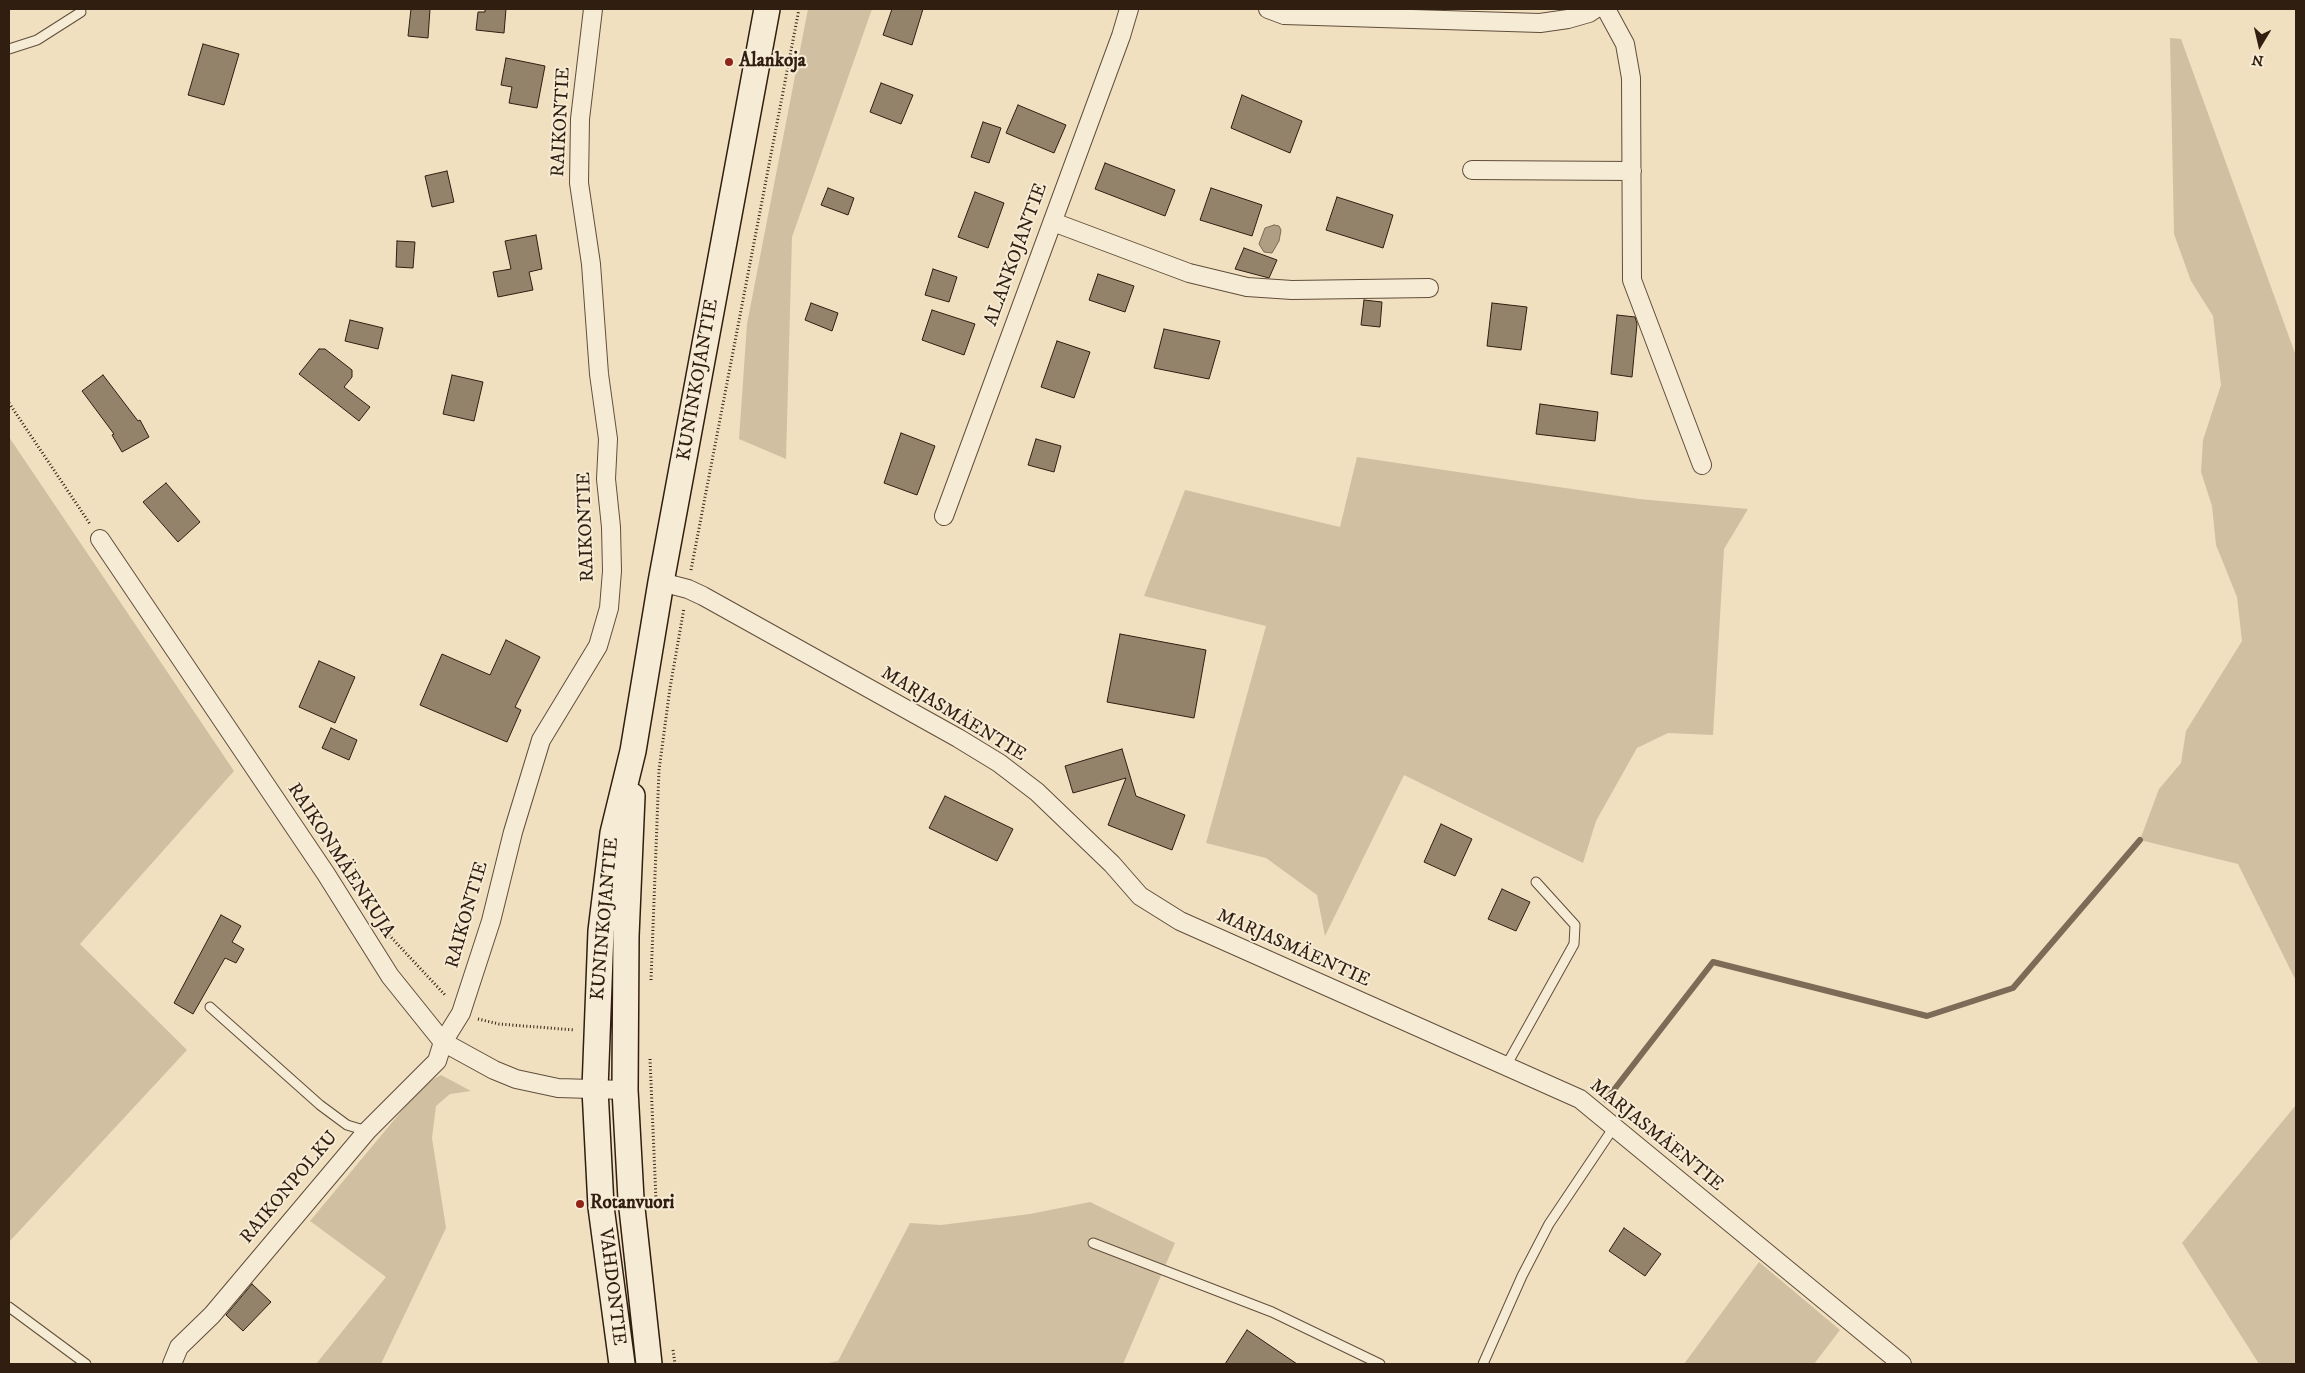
<!DOCTYPE html>
<meta charset="utf-8">
<style>
body{margin:0}
#map{position:relative;width:2305px;height:1373px;overflow:hidden;background:#f1e0bf;font-family:"IM FELL DW Pica",serif}
canvas{display:block}
.frame{position:absolute;inset:0;border:10px solid #301e11;pointer-events:none}
.north{position:absolute;left:2235px;top:20px;width:50px;height:50px;-webkit-text-stroke:4px #f6ebd5;paint-order:stroke;rotate:189deg;font-size:14px;font-weight:700;line-height:20px;text-align:center;color:#301e11}
.north::after{content:'';display:block;margin:auto;width:18px;height:22px;background:#301e11;clip-path:polygon(50% 0,100% 100%,50% 72%,0 100%)}
</style>
<div id="map">
<canvas width="2305" height="1373"></canvas>
<div class="frame"></div>
<div class="north">N</div>
</div>
<script>
const c = document.querySelector('canvas').getContext('2d');
c.lineJoin = 'round';
function fillPath(path, color) { c.fillStyle = color; c.fill(path, 'evenodd'); }
const shape = rows => new Path2D(rows.map(r => 'M' + r).join(''));
function strokePath(path, color, width, dash) { c.strokeStyle = color; c.lineWidth = width; c.lineCap = dash ? 'butt' : 'round'; c.setLineDash(dash || []); c.stroke(path); }
function write(font, color, halo, rows, align = 'center') {
  c.font = font + ' "IM FELL DW Pica",serif'; c.lineWidth = 4; c.setLineDash([]); c.textBaseline = 'middle'; c.strokeStyle = halo; c.fillStyle = color; for (const [text, x, y, turn = 0] of rows) {
    c.save(); c.translate(x, y); c.rotate((+turn || 0) * Math.PI / 180); c.textAlign = isNaN(turn) ? turn : align; if (halo) c.strokeText(text, 0, 0); c.fillText(text, 0, 0); c.restore();
  }
}
fillPath(shape([
 [808,9,872,9,792,237,786,459,739,439,747,324],
 [2170,38,2181,39,2296,356,2296,981,2238,864,2140,840,2159,789,2181,763,2186,731,2242,641,2237,597,2216,545,2212,506,2201,472,2203,440,2221,385,2213,316,2191,281,2174,234],
 [9,437,234,771,80,944,187,1050,9,1242],
 [1357,457,1639,499,1748,509,1724,549,1713,735,1668,733,1637,748,1596,821,1583,863,1404,775,1325,936,1317,895,1266,858,1206,843,1266,626,1144,596,1185,490,1340,527],
 [441,1075,471,1091,450,1094,436,1106,432,1138,446,1228,381,1364,316,1364,386,1277,310,1221,424,1084],
 [2296,1105,2296,1364,2259,1364,2182,1243],
 [1090,1202,1175,1243,1123,1364,823,1364,838,1361,910,1223,941,1225,1030,1214],
 [1759,1262,1840,1330,1814,1364,1684,1364]
]), '#d0bfa1');
const water = shape([
 [1274,225,1279,226,1281,230,1279,241,1272,253,1264,252,1259,244,1265,228,1274,225]
]);
fillPath(water, '#af9e84');
strokePath(water, '#7c6b56', 1);
strokePath(shape([
 [1606,1100,1713,962,1927,1016,2013,988,2140,840]
]), '#7c6b56', 6);
const building = shape([
 [411,9,430,9,428,38,408,36,411,9],
 [485,9,506,9,504,33,476,30,478,12,485,12,485,9],
 [892,9,923,9,912,45,883,35,892,9],
 [203,44,239,54,224,105,188,95,203,44],
 [506,58,545,66,537,108,509,103,512,87,501,85,506,58],
 [881,83,913,95,901,124,870,112,881,83],
 [1242,95,1302,121,1290,153,1231,128,1242,95],
 [1018,105,1066,125,1054,153,1006,133,1018,105],
 [983,122,1001,128,989,163,971,157,983,122],
 [1105,163,1175,190,1165,216,1095,189,1105,163],
 [447,171,454,202,432,207,425,176,447,171],
 [828,188,854,198,848,215,821,205,828,188],
 [1211,188,1262,205,1252,236,1200,220,1211,188],
 [975,192,1004,203,988,248,958,237,975,192],
 [1337,197,1393,215,1383,248,1326,230,1337,197],
 [536,235,542,269,529,272,533,290,498,297,493,272,511,269,505,241,536,235],
 [397,241,415,242,413,268,396,267,397,241],
 [1244,248,1277,260,1269,278,1235,269,1244,248],
 [933,269,957,277,949,302,925,295,933,269],
 [1098,274,1134,286,1125,312,1089,300,1098,274],
 [1364,300,1382,302,1380,327,1361,325,1364,300],
 [811,303,838,313,832,331,805,320,811,303],
 [1492,303,1527,307,1521,350,1487,346,1492,303],
 [932,310,975,324,964,355,922,340,932,310],
 [1617,315,1635,317,1637,324,1632,377,1611,374,1617,315],
 [350,320,383,328,378,349,345,341,350,320],
 [1164,329,1220,341,1209,379,1154,368,1164,329],
 [1057,341,1090,352,1074,398,1041,387,1057,341],
 [319,349,325,349,352,370,352,377,344,387,370,407,359,421,299,374,319,349],
 [103,375,138,421,140,420,149,437,122,452,112,435,114,434,82,391,103,375],
 [452,375,483,382,474,421,443,414,452,375],
 [1540,404,1598,412,1595,441,1536,434,1540,404],
 [901,433,935,446,917,495,884,483,901,433],
 [1036,439,1061,446,1054,472,1028,465,1036,439],
 [166,483,200,522,178,542,143,502,166,483],
 [1120,634,1206,650,1194,718,1107,702,1120,634],
 [506,640,540,657,515,707,521,710,507,742,420,705,442,654,490,675,506,640],
 [319,661,355,677,335,723,299,707,319,661],
 [331,728,357,740,349,760,322,748,331,728],
 [1122,749,1136,796,1185,815,1172,850,1108,825,1126,778,1073,793,1065,766,1122,749],
 [945,796,1013,829,997,861,929,828,945,796],
 [1441,824,1472,839,1455,876,1424,862,1441,824],
 [1502,889,1530,902,1516,931,1488,919,1502,889],
 [221,915,241,926,232,942,244,949,236,963,225,958,193,1014,174,1003,221,915],
 [1624,1228,1661,1254,1645,1276,1609,1251,1624,1228],
 [252,1284,271,1302,243,1331,226,1315,252,1284],
 [1247,1330,1297,1364,1225,1364,1247,1330]
]);
fillPath(building, '#94836b');
strokePath(building, '#301e11', 1);
const service = shape([
 [9,49,37,40,81,12],
 [210,1007,320,1105,347,1125,367,1131],
 [1506,1066,1574,944,1575,925,1536,882],
 [1093,1243,1272,1312,1380,1364],
 [9,1307,86,1364],
 [1483,1364,1522,1276,1549,1224,1614,1127]
]);
const minor = shape([
 [1268,9,1284,15,1540,23,1568,19,1589,13,1595,9],
 [1606,9,1625,44,1631,78,1632,280,1702,465],
 [1472,170,1632,171],
 [1053,222,1189,273,1247,287,1292,290,1429,288],
 [944,516,1121,36,1129,9],
 [100,539,326,874,390,976,443,1042,494,1070,516,1079,558,1088,625,1090],
 [661,582,688,589,703,596,958,738,999,763,1037,792,1112,864,1140,896,1180,921,1580,1099,1902,1364],
 [172,1364,179,1347,212,1315,367,1131,437,1061,443,1042,461,1013,491,921,513,832,541,740,598,646,609,608,612,571,611,527,606,479,608,439,599,374,591,264,579,183,580,119,593,9]
]);
const secondary = shape([
 [632,796,626,936,625,1090,631,1199,649,1364],
 [622,1364,601,1207,595,1089,601,931,613,833,633,751,661,582,767,9]
]);
strokePath(service, '#604e3c', 11);
strokePath(minor, '#604e3c', 20);
strokePath(secondary, '#301e11', 28);
strokePath(shape([
 [9,403,90,524],
 [691,570,799,9],
 [389,935,446,996],
 [651,980,659,770,670,688,684,608],
 [478,1019,499,1024,575,1030],
 [650,1059,656,1200],
 [673,1350,675,1364]
]), '#301e11', 3, [1, 2.5]);
strokePath(service, '#f6ebd5', 9);
strokePath(minor, '#f6ebd5', 18);
strokePath(secondary, '#f6ebd5', 25);
for (const [x, y, r, color] of [
 [729,62,5,"#8f2418"],
 [580,1204,5,"#8f2418"]
]) { const dot = new Path2D(); dot.arc(x, y, r, 0, 2 * Math.PI); c.fillStyle = color; c.fill(dot); strokePath(dot, '#f6ebd5', 2); }
write('bold 19px', '#301e11', '#f6ebd5', [
 ["Alankoja",739,62],
 ["Rotanvuori",590,1204]
], 'left');
write('19px', '#301e11', '#f6ebd5', [
 ["RAIKONTIE",562,122,-87],
 ["ALANKOJANTIE",1017,255,-70],
 ["KUNINKOJANTIE",699,380,-80],
 ["RAIKONTIE",587,527,-92],
 ["MARJASMÄENTIE",953,715,31],
 ["RAIKONMÄENKUJA",340,861,57],
 ["RAIKONTIE",468,915,-74],
 ["KUNINKOJANTIE",606,919,-85],
 ["MARJASMÄENTIE",1293,949,24],
 ["MARJASMÄENTIE",1656,1136,39],
 ["RAIKONPOLKU",290,1188,-50],
 ["VAHDONTIE",611,1287,83]
]);
</script>
